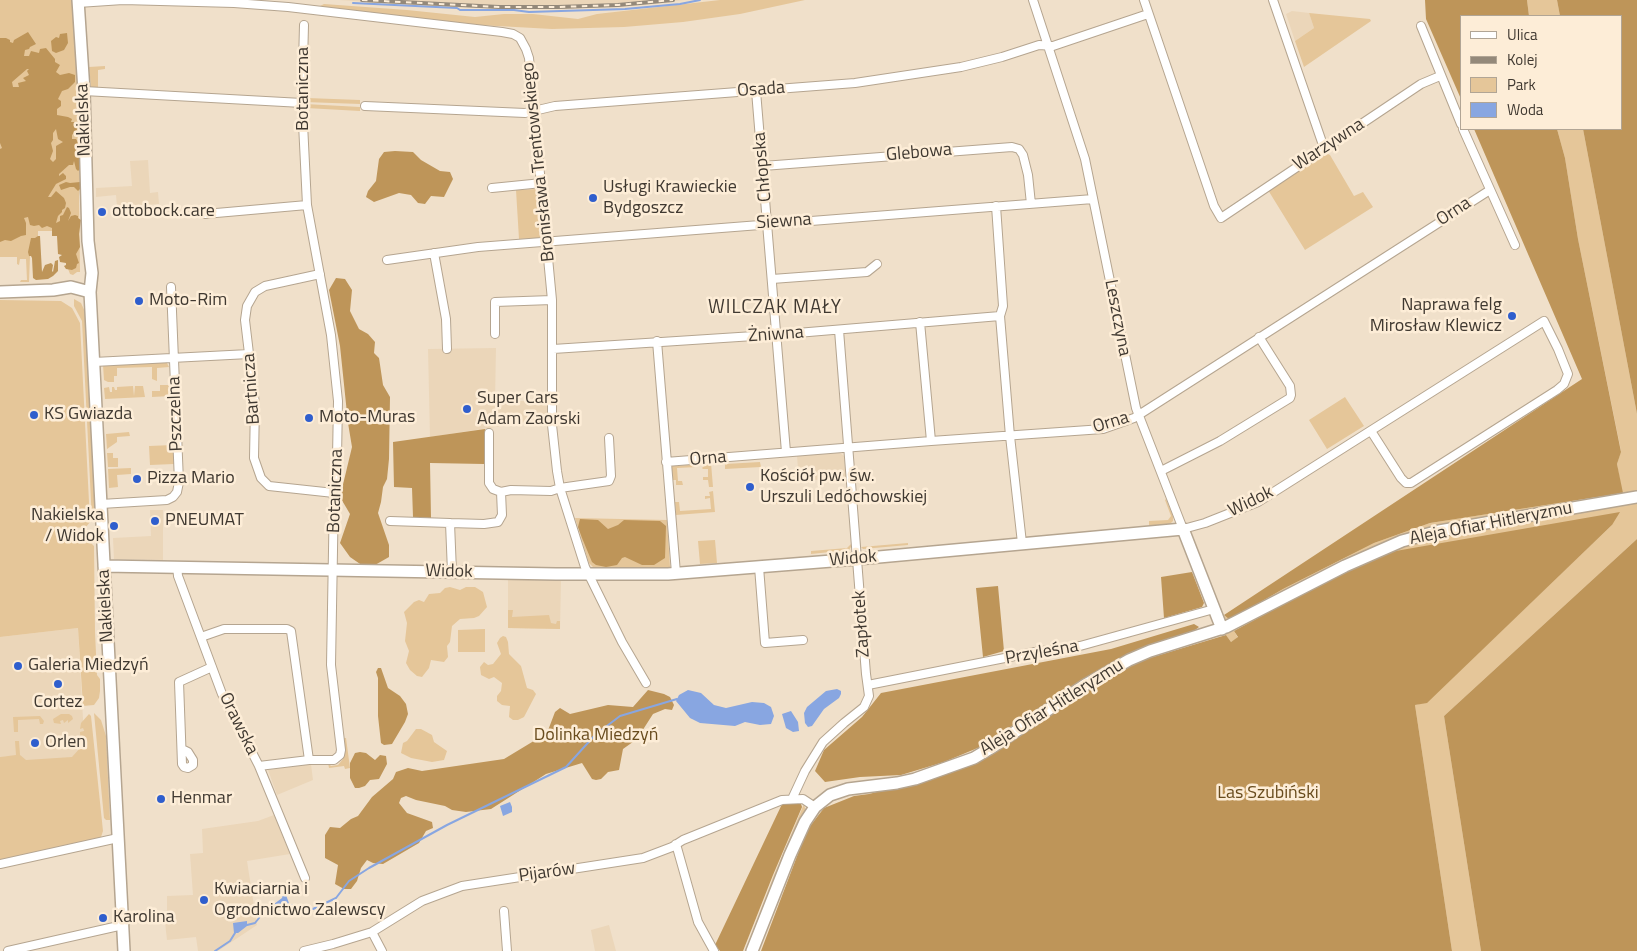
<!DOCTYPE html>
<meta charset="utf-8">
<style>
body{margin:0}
#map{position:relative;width:1637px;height:951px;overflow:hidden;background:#f0e0ca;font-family:"Titillium Web",sans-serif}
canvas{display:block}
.legend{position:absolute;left:1460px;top:15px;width:162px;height:115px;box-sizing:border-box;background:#fdedd7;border:1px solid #b1a595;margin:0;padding:6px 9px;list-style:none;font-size:15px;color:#403931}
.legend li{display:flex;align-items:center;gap:10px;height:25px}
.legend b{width:25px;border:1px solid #b1a595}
</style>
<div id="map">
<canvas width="1637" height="951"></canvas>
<ul class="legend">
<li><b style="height:6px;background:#fff"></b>Ulica</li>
<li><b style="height:6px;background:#94897a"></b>Kolej</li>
<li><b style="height:14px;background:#e5c699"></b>Park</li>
<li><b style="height:14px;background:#88a6e1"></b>Woda</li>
</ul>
</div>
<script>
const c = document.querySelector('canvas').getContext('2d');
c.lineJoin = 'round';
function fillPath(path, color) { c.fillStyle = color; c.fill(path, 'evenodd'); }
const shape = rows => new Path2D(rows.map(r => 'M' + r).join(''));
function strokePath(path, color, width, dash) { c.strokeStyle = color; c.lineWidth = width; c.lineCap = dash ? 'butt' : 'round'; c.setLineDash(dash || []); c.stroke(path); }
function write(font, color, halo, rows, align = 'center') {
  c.font = font + ' "Titillium Web",sans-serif'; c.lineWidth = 5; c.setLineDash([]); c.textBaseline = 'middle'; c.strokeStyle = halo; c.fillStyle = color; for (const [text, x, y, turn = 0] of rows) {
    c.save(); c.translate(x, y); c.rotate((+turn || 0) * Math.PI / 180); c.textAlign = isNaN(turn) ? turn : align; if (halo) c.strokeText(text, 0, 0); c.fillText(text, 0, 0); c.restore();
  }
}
fillPath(shape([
 [339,0,684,0,642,5,561,9,443,7],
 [1292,11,1309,13,1314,28,1295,41,1286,14],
 [148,160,150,193,158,192,159,204,117,207,116,195,96,197,96,188,132,186,130,161],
 [496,348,495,401,547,401,547,419,430,437,428,349],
 [840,453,844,456,846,478,799,481,797,456],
 [150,510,163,510,163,560,114,559,113,538,151,536],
 [508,579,561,580,560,629,508,628],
 [78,628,85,755,80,760,30,764,16,756,0,757,0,637],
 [311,764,313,780,277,795,268,770],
 [274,815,290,854,247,861,257,925,218,951,198,951,196,937,167,940,164,913,167,913,167,896,193,895,190,854,203,853,202,829,258,821],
 [609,925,616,951,595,951,591,930]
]), '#ebd6b9');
fillPath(shape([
 [0,0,75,0,81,177,79,196,80,272,77,272,73,275,70,274,61,251,58,234,53,231,38,231,38,256,30,256,29,282,20,282,21,280,27,280,26,259,20,259,19,265,17,264,17,257,0,257],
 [720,0,805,0,740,14,683,22,624,27,552,29,479,25,324,9,320,6,324,4,407,10,475,17,504,14,533,14,578,19,597,14],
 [1527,0,1557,0,1560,16,1529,16],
 [1309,13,1370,19,1371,21,1304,67,1295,41,1314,28],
 [105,66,105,69,98,70,98,87,91,87,89,67],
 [307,83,307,98,360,100,360,104,305,102,306,84],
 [305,104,360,107,360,111,306,108,306,111,305,111],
 [1557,129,1583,129,1637,414,1637,539,1444,716,1481,951,1452,951,1415,705,1427,702,1612,525,1438,545,1384,553,1319,585,1234,631,1238,638,1231,642,1226,635,1224,615,1230,620,1283,589,1374,543,1430,523,1622,493,1617,464,1621,451,1578,239,1565,158],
 [1324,152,1330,155,1354,196,1363,192,1373,207,1305,250,1268,190],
 [537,189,542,235,539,238,519,239,516,190],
 [74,299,81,303,86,314,96,516,92,521,82,321,74,306],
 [0,300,61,301,72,308,80,323,90,522,86,527,73,528,73,537,85,537,94,546,95,632,97,675,100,679,100,691,99,698,94,705,83,706,78,628,0,637],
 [166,361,169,367,157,368,157,381,152,379,152,367,117,368,117,376,114,376,114,382,108,382,104,380,103,365],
 [160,385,168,385,170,387,171,396,152,397,152,391,160,391],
 [133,386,134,396,135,386,143,386,145,397,105,399,104,388,109,387,110,392,112,392,112,387,114,387,115,390,117,390,117,387],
 [1345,397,1364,426,1327,449,1309,420],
 [129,432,130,436,117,437,117,442,107,449,106,434],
 [173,445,174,464,150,465,149,446],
 [107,453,113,453,113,458,118,458,118,467,108,467],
 [760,462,761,467,725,469,725,464],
 [689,463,696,465,697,467,677,468,678,481,682,481,683,485,676,485,676,480,673,480,673,476,671,476,671,466,677,464,678,466,689,465],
 [711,463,713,487,709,487,708,480,703,480,703,477,708,477,708,469,703,469,702,468,706,464],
 [131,468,131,474,117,475,118,487,109,488,108,469],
 [713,491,715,512,676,515,675,502,679,502,680,511,711,509,710,498,705,499,705,496,710,496,709,492],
 [773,493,781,498,787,497,788,503,774,504],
 [1166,499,1173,516,1173,521,1169,525,1149,526,1149,521,1168,520,1171,516,1165,500],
 [575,518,667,520,670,567,663,569,594,568,589,563],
 [715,540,717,563,700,564,698,541],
 [908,543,908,545,863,549,861,547],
 [851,544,851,547,849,550,811,554,811,551,847,548],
 [450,587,460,590,466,587,475,587,483,592,487,607,479,616,474,618,460,619,452,626,450,642,447,646,448,657,444,662,431,660,429,668,422,677,417,676,410,670,406,663,409,651,405,641,407,623,404,612,414,602,419,600,424,602,429,594,440,593,445,588],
 [508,610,513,610,512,617,549,615,551,623,556,624,557,621,560,621,560,629,508,628],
 [485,629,485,652,458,652,458,630],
 [503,636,506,637,508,642,509,654,521,666,527,688,533,690,536,694,524,717,518,720,513,720,509,717,510,706,502,705,497,701,497,696,501,691,502,683,494,677,489,679,481,675,480,667,484,662,488,665,493,664,501,654,497,643,500,638],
 [94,713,101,720,106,736,110,820,106,820,104,818],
 [61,714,69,714,72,716,73,719,68,723,68,720,64,723,63,720,60,721,61,724,54,723,53,719],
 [89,714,91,716,103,831,101,837,90,841,0,860,0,757,16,755,15,741,19,741,20,755,26,760,72,757,81,747,80,732,84,731,83,728,80,729,81,723],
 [40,716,44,721,43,724,40,724,39,719,18,720,18,732,14,732,13,717],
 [416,729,421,729,432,735,434,742,447,751,444,760,432,762,411,758,401,753,403,743,407,741],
 [344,738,346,738,350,768,345,769,344,766,329,768,328,763,331,766,338,765,343,759,342,740],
 [804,804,806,812,748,951,745,951,774,875]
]), '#e5c699');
fillPath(shape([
 [1425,0,1527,0,1529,16,1461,16,1461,99,1426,19],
 [1557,0,1637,0,1637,414,1583,129,1621,129,1621,16,1560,16],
 [28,32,36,44,30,47,29,49,25,50,24,56,29,56,31,51,39,53,40,49,46,48,55,59,55,62,60,65,56,72,60,75,69,73,75,75,75,82,68,89,62,91,58,99,61,101,61,106,57,109,57,115,68,117,72,119,71,122,77,122,80,126,72,135,72,139,76,139,79,144,79,154,81,168,78,171,76,169,74,161,73,165,69,165,59,174,59,176,63,173,66,176,66,179,56,184,48,197,51,197,56,191,64,198,66,203,65,208,62,210,62,212,58,216,56,223,60,221,60,216,63,215,67,207,69,208,71,213,68,221,71,216,75,215,78,216,78,218,81,220,79,234,80,247,76,254,79,263,77,264,76,268,72,270,66,269,64,266,66,265,66,263,60,262,59,257,62,255,58,254,57,236,52,236,52,228,47,226,42,228,39,225,34,226,30,225,28,217,24,218,26,223,26,235,21,236,11,241,5,240,0,242,0,149,2,148,0,143,0,38,6,38,10,40,10,42,13,43,14,40],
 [27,69,29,69,27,71,29,75,23,78,26,81,18,83,19,87,13,87,12,82],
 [56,129,58,139,63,142,56,146,56,159,53,162,50,159,53,151,51,143,53,140,53,133],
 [67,33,68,43,64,50,56,53,52,51,51,41,56,37,59,38,60,34],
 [1474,129,1557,129,1565,158,1578,239,1621,452,1617,464,1623,493,1430,523,1374,543,1283,589,1230,620,1224,615,1582,379],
 [395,151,413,152,421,160,440,171,450,172,453,179,444,197,431,196,425,204,418,203,411,195,399,193,374,202,366,197,368,191,376,181,379,159,384,152],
 [66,182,70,183,80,182,80,189,78,191,74,187,70,187,61,190,59,185],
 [38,236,40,236,42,272,45,265,51,263,53,265,52,271,53,272,55,261,58,260,58,271,53,276,48,279,36,280,33,278,32,258,31,256,29,256,28,252,31,238,35,238],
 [336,278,345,279,352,290,350,311,359,329,368,334,375,342,374,353,379,358,383,385,390,397,389,459,387,479,383,487,381,502,378,513,389,545,389,557,375,565,363,566,350,557,340,543,350,514,340,497,352,447,348,423,340,346,329,290],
 [485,429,484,464,430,463,431,518,413,517,412,488,394,487,393,442],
 [1620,512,1612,525,1427,703,1415,705,1452,951,761,951,807,830,824,808,854,796,869,794,926,779,978,760,1131,663,1126,657,1104,667,980,747,944,762,901,775,860,777,825,782,815,771,824,750,862,717,881,693,1111,649,1194,624,1199,627,1190,634,1133,663,1226,635,1231,642,1238,637,1234,631,1319,585,1384,553],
 [580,519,598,520,608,529,618,525,624,520,660,521,666,526,665,558,654,565,642,565,625,557,622,558,617,565,606,567,596,565,592,562,582,538,578,527],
 [1637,539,1637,951,1481,951,1444,716],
 [1192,572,1204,603,1202,607,1164,618,1161,577],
 [998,586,1004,651,983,657,976,588],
 [378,668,381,668,388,688,400,696,406,704,408,714,405,722,392,744,384,745,381,743,378,716,378,678,376,672],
 [648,690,664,694,670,697,674,705,672,710,665,709,653,714,637,739,623,749,619,770,608,772,601,779,596,780,592,779,582,763,546,774,491,809,466,812,452,810,445,806,416,800,406,796,401,798,399,803,407,813,432,822,433,828,426,831,419,843,383,864,373,863,367,860,361,868,357,881,351,889,344,889,335,884,338,865,325,858,325,835,330,827,340,828,351,819,358,816,372,797,393,779,396,772,408,768,422,771,504,759,547,733,555,712,560,708,570,714,608,705,633,707],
 [360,752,366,753,375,760,380,755,386,756,387,764,379,779,370,780,365,786,359,788,355,788,350,778,350,763,355,753],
 [783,802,801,804,802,807,773,875,743,951,720,951,715,945]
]), '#be9559');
fillPath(shape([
 [837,689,841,691,841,694,839,698,824,709,812,726,808,727,805,723,804,713,807,707,826,691],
 [688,690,701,693,714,705,726,708,752,702,764,703,771,707,774,716,771,724,760,725,745,722,735,726,700,723,690,718,676,701,679,695],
 [791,711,798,722,799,731,793,732,786,728,782,714],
 [510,802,512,807,512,812,503,816,500,806],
 [283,895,286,895,290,906,269,911,270,907,282,898],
 [247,921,247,926,238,933,234,933,233,923]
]), '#88a6e1');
strokePath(shape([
 [353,3,457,8,460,10,514,10,529,12,625,9,680,4,700,0],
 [291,905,313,909,336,898,349,881,369,868,447,825,566,767,595,735,620,716,677,699],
 [247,925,255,923,259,918,260,913,269,910],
 [215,951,230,941,235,933]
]), '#88a6e1', 2);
const street = shape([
 [1033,0,1085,159,1136,408,1183,529,1205,523,1258,502,1544,321,1558,349,1568,374,1564,384,1557,390,1411,483,1406,483,1401,478,1371,431],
 [1144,0,1214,206,1221,218,1421,84,1440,76],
 [1273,0,1324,148],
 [78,3,123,0,234,3,288,7,502,32,513,34,520,38,526,49,529,58,552,300,552,425,557,471,560,488,585,567,622,642,646,683],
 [1421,26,1461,124],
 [84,91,302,103],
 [756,91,786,452],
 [365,106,525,113,555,106,855,83,961,67,1002,57,1039,45,1053,46,1148,14],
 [1463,129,1515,245],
 [763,166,1012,147,1019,149,1023,155,1028,175,1031,204],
 [492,188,542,183],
 [996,206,1003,306,1000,316,1010,436,1022,543],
 [205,214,307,205],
 [434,253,446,319,447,349],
 [387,260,478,247,1093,199],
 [320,274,265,286,255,292,247,306,245,320,255,404,254,458,261,478,269,486,334,493],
 [772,279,867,272,877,264],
 [920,322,931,441],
 [495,334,495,302,552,300],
 [657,341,676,573],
 [553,349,785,334,1000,316],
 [94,362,249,354],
 [489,433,489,483,493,489,501,492,511,490,551,491,560,488,609,481,611,476,609,438],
 [666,462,931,441,1103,429,1134,418,1490,190],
 [1161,471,1220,441,1290,398,1291,395,1290,386,1259,337],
 [101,504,167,500,173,497,177,492,179,482,171,287],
 [390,521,450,523,452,572],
 [450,523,484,524,498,522,502,515,501,492],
 [177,566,178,576,222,694,259,766,305,878],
 [759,567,765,643,803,640],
 [201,637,224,629,287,629,291,631,309,760],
 [868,685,1035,652,1080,646,1214,609],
 [182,749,188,752,193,760,193,765,188,768,184,767,182,764,179,682,212,667],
 [259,766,309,760,334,760,340,755,341,750,331,665,334,493,337,458,338,401,331,335,307,205,302,103,304,25],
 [792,799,805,771,823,742,844,723,864,707,869,696,866,674,839,330],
 [676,844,698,922,714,951],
 [0,864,118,838],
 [504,911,507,951],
 [372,932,382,951],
 [8,951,123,925],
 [304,951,333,944,372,932,422,901,462,886,643,858,672,847,683,840,782,800,803,799,815,807]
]);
const secondary = shape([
 [78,0,84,91,88,241,92,273,90,292,124,951],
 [0,292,53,290,71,287,90,292],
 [104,566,556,574,668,574,857,559,1183,529,1222,629],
 [752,951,790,855,805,822,815,807,830,795,848,789,897,783,915,779,974,758,994,746,1085,685,1129,660,1150,651,1226,627,1345,566,1402,541,1439,531,1637,497]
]);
strokePath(street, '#b5a590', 10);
strokePath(secondary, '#b5a590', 14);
strokePath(street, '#fff', 8);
strokePath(secondary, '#fff', 11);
const rail = shape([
 [362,0,499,7,558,7,618,5,673,0]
]);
strokePath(rail, '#94897a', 4);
strokePath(rail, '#fdedd7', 2, [5.5]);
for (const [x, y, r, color] of [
 [593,198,5,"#2f5ecd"],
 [102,212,5,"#2f5ecd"],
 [139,301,5,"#2f5ecd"],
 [1512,316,5,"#2f5ecd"],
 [467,409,5,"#2f5ecd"],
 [34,415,5,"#2f5ecd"],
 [309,418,5,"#2f5ecd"],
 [137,479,5,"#2f5ecd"],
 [750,487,5,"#2f5ecd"],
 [155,521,5,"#2f5ecd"],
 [114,526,5,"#2f5ecd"],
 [18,666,5,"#2f5ecd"],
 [58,684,5,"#2f5ecd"],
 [35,743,5,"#2f5ecd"],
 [161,799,5,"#2f5ecd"],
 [204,900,5,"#2f5ecd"],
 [103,918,5,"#2f5ecd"]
]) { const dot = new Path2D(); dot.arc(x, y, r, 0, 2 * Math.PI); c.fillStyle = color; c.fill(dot); strokePath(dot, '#fdedd7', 2); }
write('18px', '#403931', '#fdedd7', [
 ["Botaniczna",304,89,-90],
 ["Osada",761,90,-4],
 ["Nakielska",84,120,-92],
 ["Warzywna",1329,145,-33],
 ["Glebowa",919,153,-5],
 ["Bronisława Trentowskiego",539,162,-96],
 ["Chłopska",763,167,-95],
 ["Orna",1454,212,-33],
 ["Siewna",784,222,-4],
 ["Leszczyna",1117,318,79],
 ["Żniwna",776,335,-4],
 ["Bartnicza",252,389,-94],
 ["Pszczelna",176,414,-92],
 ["Orna",1111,423,-17],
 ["Orna",708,459,-5],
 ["Botaniczna",336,491,-88],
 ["Widok",1251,502,-26],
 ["Aleja Ofiar Hitleryzmu",1491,524,-11],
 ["Widok",853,559,-5],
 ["Widok",449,572,1],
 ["Nakielska",106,606,-93],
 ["Zapłotek",862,624,-94],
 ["Przyleśna",1042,653,-10],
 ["Aleja Ofiar Hitleryzmu",1052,708,-32],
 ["Orawska",238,724,64],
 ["Pijarów",547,873,-8]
]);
write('18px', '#403931', '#fdedd7', [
 ["Usługi Krawieckie",603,188],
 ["Bydgoszcz",603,209],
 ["ottobock.care",112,212],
 ["Moto-Rim",149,301],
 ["Naprawa felg",1502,306,"right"],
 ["Mirosław Klewicz",1502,327,"right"],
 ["Super Cars",477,399],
 ["Adam Zaorski",477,420],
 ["KS Gwiazda",44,415],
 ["Moto-Muras",319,418],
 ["Kościół pw. św.",760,477],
 ["Urszuli Ledóchowskiej",760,498],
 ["Pizza Mario",147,479],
 ["Nakielska",104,516,"right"],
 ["/ Widok",104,537,"right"],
 ["PNEUMAT",165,521],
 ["Galeria Miedzyń",28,666],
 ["Cortez",58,703,"center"],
 ["Orlen",45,743],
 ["Henmar",171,799],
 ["Kwiaciarnia i",214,890],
 ["Ogrodnictwo Zalewscy",214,911],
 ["Karolina",113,918]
], 'left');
write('18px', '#694c1e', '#fdedd7', [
 ["Dolinka Miedzyń",596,736],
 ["Las Szubiński",1268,794]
]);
c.letterSpacing = '1px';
write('19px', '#403931', '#fdedd7', [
 ["WILCZAK MAŁY",775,308]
]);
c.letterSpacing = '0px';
</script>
